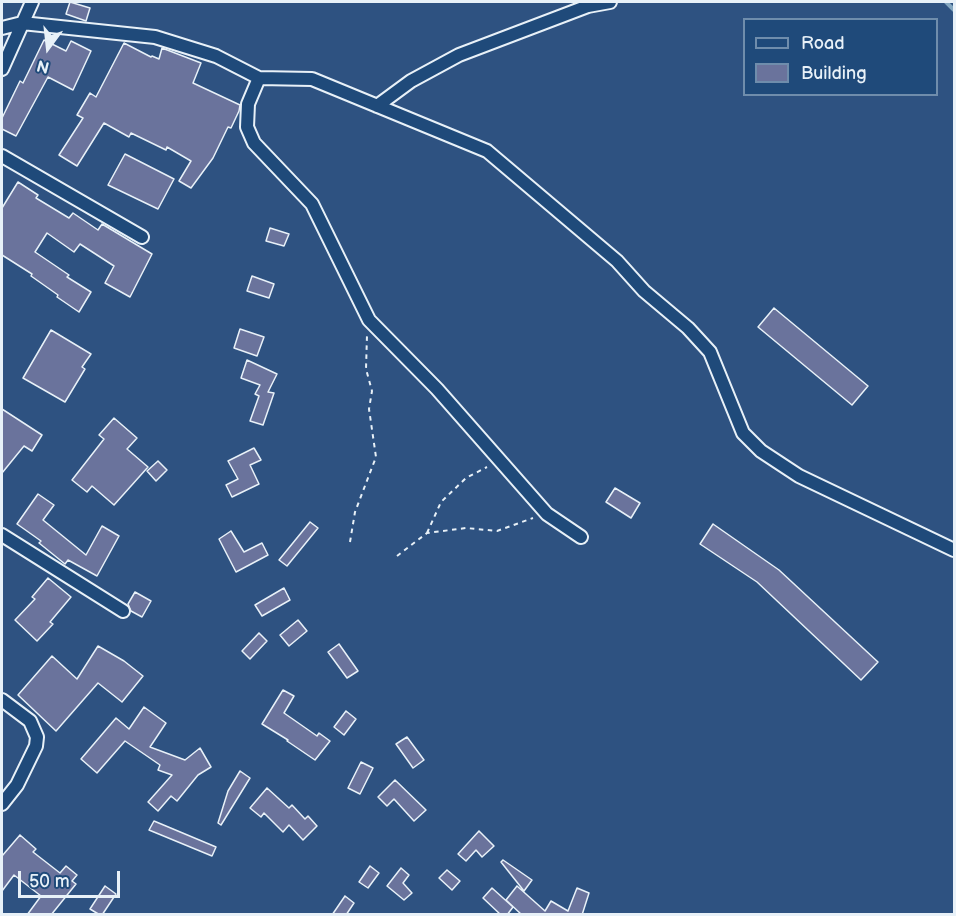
<!DOCTYPE html>
<style>
body{margin:0}
#map{position:relative;width:956px;height:916px;overflow:hidden;background:#2e5281;font-family:"Balsamiq Sans",sans-serif}
canvas{display:block}
.frame{position:absolute;inset:0;border:3px solid #e8f1f8;pointer-events:none}
.legend{position:absolute;left:743px;top:18px;width:195px;height:78px;box-sizing:border-box;background:#1f4a7a;border:2px solid #6f8dac;margin:0;padding:8px 10px;list-style:none;font-size:18px;color:#e8f1f8}
.legend li{display:flex;align-items:center;gap:12px;height:30px}
.legend b{width:30px;border:2px solid #6f8dac}
.north{position:absolute;left:18px;top:18px;width:60px;height:60px;-webkit-text-stroke:4px #1f4a7a;paint-order:stroke;rotate:195deg;font-size:16px;font-weight:700;line-height:24px;text-align:center;color:#e8f1f8}
.north::after{content:'';display:block;margin:auto;width:21px;height:27px;background:#e8f1f8;clip-path:polygon(50% 0,100% 100%,50% 72%,0 100%)}
.scale{position:absolute;left:18px;top:871px;width:102px;height:27px;box-sizing:border-box;border:3px solid #e8f1f8;border-top:0;padding-left:8px;font-size:18px;line-height:21px;white-space:nowrap;color:#e8f1f8;-webkit-text-stroke:4px #1f4a7a;paint-order:stroke}
</style>
<div id="map">
<canvas width="956" height="916"></canvas>
<div class="frame"></div>
<ul class="legend">
<li><b style="height:8px;background:#1f4a7a"></b>Road</li>
<li><b style="height:16px;background:#6a739c"></b>Building</li>
</ul>
<div class="north">N</div>
<div class="scale">50 m</div>
</div>
<script>
const c = document.querySelector('canvas').getContext('2d');
c.lineJoin = 'round';
const shape = rows => new Path2D(rows.map(r => 'M' + r).join(''));
function strokePath(path, color, width, dash) { c.strokeStyle = color; c.lineWidth = width; c.lineCap = dash ? 'butt' : 'round'; c.setLineDash(dash || []); c.stroke(path); }
function fillPath(path, color) { c.fillStyle = color; c.fill(path, 'evenodd'); }
strokePath(shape([
 [946,2,954,10]
]), '#83a7c1', 4);
const building = shape([
 [70,2,90,8,86,21,66,14,70,2],
 [44,40,66,51,71,41,91,51,73,90,48,77,16,136,2,129,2,118,20,81,23,83,44,40],
 [124,43,151,57,152,56,159,59,162,48,201,63,193,83,240,105,239,111,231,128,228,127,213,158,191,188,179,181,191,161,167,147,166,150,131,133,129,137,104,123,77,166,59,155,83,118,77,115,90,93,96,97,124,43],
 [125,154,174,179,158,209,108,185,125,154],
 [18,182,38,195,36,198,69,218,73,213,98,230,102,224,152,254,130,297,105,283,114,266,80,244,74,252,47,233,35,252,69,275,67,277,91,292,79,312,57,297,58,295,31,276,32,274,2,255,2,208,18,182],
 [270,228,289,234,284,246,266,241,270,228],
 [252,276,274,284,269,298,247,291,252,276],
 [774,308,868,386,852,405,758,327,774,308],
 [240,329,264,337,257,356,234,348,240,329],
 [51,330,91,354,82,367,85,369,65,402,23,378,51,330],
 [247,360,277,374,268,392,274,393,263,425,250,421,259,396,255,394,260,385,241,378,247,360],
 [2,409,42,435,32,451,24,446,2,473,2,409],
 [114,418,137,438,127,449,148,467,114,505,92,486,87,492,72,480,104,439,99,435,114,418],
 [254,448,261,460,250,465,259,484,232,497,226,485,238,479,228,461,254,448],
 [158,461,167,470,156,481,147,471,158,461],
 [615,488,640,503,631,518,606,502,615,488],
 [38,494,54,505,43,520,86,555,102,526,119,536,97,576,68,560,65,564,39,543,41,541,17,524,38,494],
 [310,522,318,528,287,566,279,560,310,522],
 [713,524,779,570,878,662,861,680,757,582,700,544,713,524],
 [231,531,244,552,262,543,268,555,236,572,219,539,231,531],
 [48,578,71,597,50,622,53,624,37,641,15,620,35,599,32,597,48,578],
 [284,588,290,600,262,616,255,605,284,588],
 [135,592,151,601,142,617,131,611,128,604,135,592],
 [298,620,307,631,289,646,280,635,298,620],
 [259,633,267,641,250,659,242,651,259,633],
 [339,644,358,671,347,678,328,652,339,644],
 [98,646,124,661,143,676,122,702,98,683,56,731,18,695,52,656,77,679,98,646],
 [283,690,294,696,284,713,317,736,319,733,330,741,315,760,287,741,288,740,262,724,283,690],
 [144,707,166,723,150,747,185,760,200,748,211,767,198,775,177,801,171,796,158,811,148,802,172,775,158,770,160,765,125,741,97,773,81,759,116,718,129,729,144,707],
 [346,711,356,719,344,735,334,727,346,711],
 [407,737,424,760,413,768,396,744,407,737],
 [361,762,373,768,360,794,348,788,361,762],
 [240,771,250,778,221,825,218,823,228,791,240,771],
 [395,780,426,810,414,821,394,799,387,806,378,797,395,780],
 [267,788,289,808,292,805,305,819,308,816,317,826,303,840,289,825,283,832,264,813,261,817,250,808,267,788],
 [154,821,216,847,212,856,149,830,154,821],
 [479,831,494,846,482,857,476,850,466,861,458,854,479,831],
 [20,835,36,849,33,852,60,873,66,866,77,875,72,881,76,884,51,915,27,915,41,896,14,875,2,891,2,856,20,835],
 [503,860,532,880,524,891,501,862,503,860],
 [370,866,379,873,368,888,359,882,370,866],
 [401,868,409,875,403,883,412,893,404,900,387,886,401,868],
 [447,870,460,881,452,890,439,878,447,870],
 [105,886,116,894,102,915,100,915,90,909,105,886],
 [517,886,545,911,551,901,568,911,577,888,589,893,582,915,522,915,506,900,517,886],
 [492,888,513,907,507,915,501,915,483,898,492,888],
 [345,896,354,903,346,915,332,915,345,896]
]);
fillPath(building, '#6a739c');
strokePath(building, '#e8f1f8', 1.5);
const minor = shape([
 [2,28,22,23,155,37,216,56,259,78,312,79,487,151,617,261,644,291,688,328,710,352,743,433,761,451,799,476,954,550],
 [2,69,32,2],
 [259,78,248,104,247,127,254,143,312,204,369,320,437,389,547,514,581,537],
 [377,106,411,81,459,55,588,6,610,2],
 [2,156,142,237],
 [2,535,123,611],
 [2,700,30,721,37,737,36,746,17,785,2,804]
]);
strokePath(minor, '#e8f1f8', 16);
strokePath(shape([
 [427,533,441,502,466,478,487,467],
 [350,542,355,512,376,457,369,409,372,391,366,369,367,335],
 [397,556,427,533,466,528,497,531,533,518]
]), '#e8f1f8', 2, [4.5, 4.5]);
strokePath(minor, '#1f4a7a', 12);
</script>
